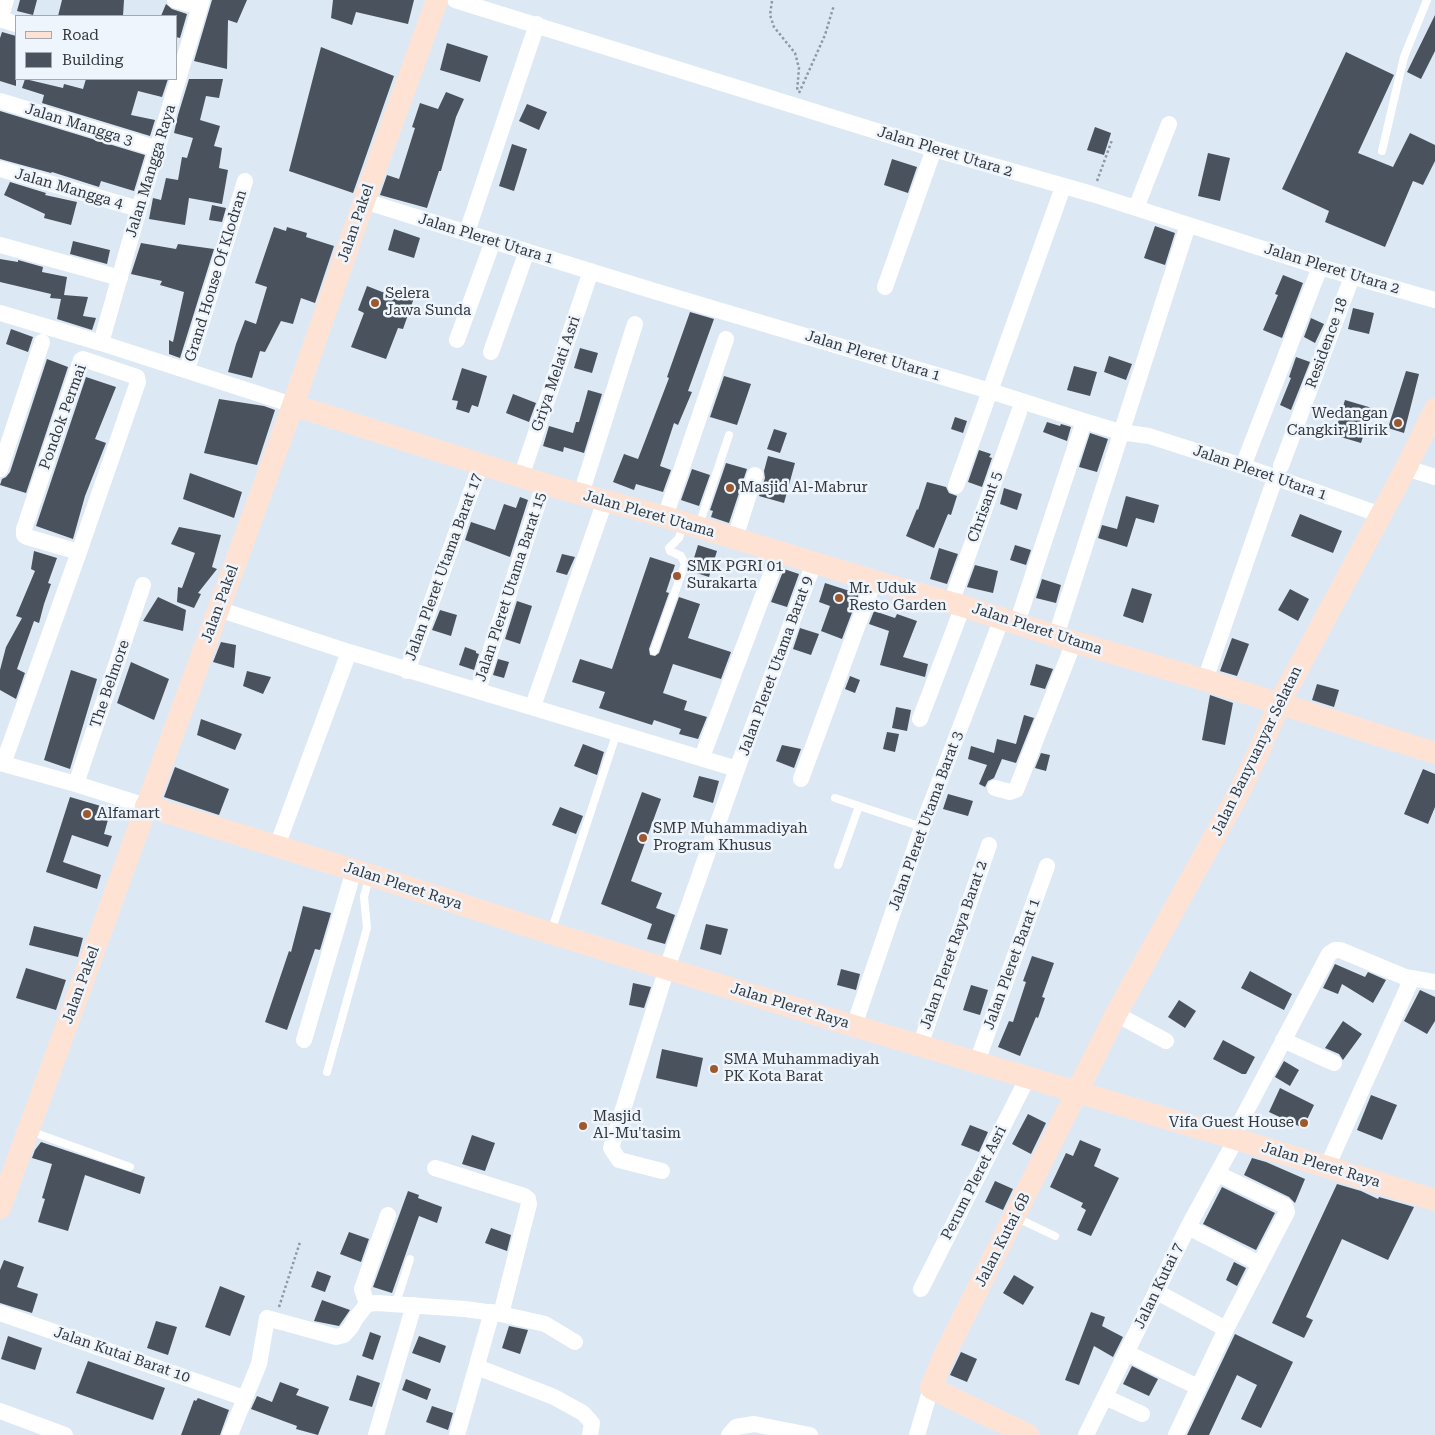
<!DOCTYPE html>
<style>
body{margin:0}
#map{position:relative;width:1435px;height:1435px;overflow:hidden;background:#dde8f5;font-family:"Roboto Serif",serif}
canvas{display:block}
.legend{position:absolute;left:15px;top:15px;width:162px;height:65px;box-sizing:border-box;background:#eef5fc;border:1px solid #a4a9b0;margin:0;padding:6px 9px;list-style:none;font-size:15px;color:#34383d}
.legend li{display:flex;align-items:center;gap:10px;height:25px}
.legend b{width:25px;border:1px solid #a4a9b0}
</style>
<div id="map">
<canvas width="1435" height="1435"></canvas>
<ul class="legend">
<li><b style="height:6px;background:#fee3d5"></b>Road</li>
<li><b style="height:14px;background:#49525d"></b>Building</li>
</ul>
</div>
<script>
const c = document.querySelector('canvas').getContext('2d');
c.lineJoin = 'round';
function fillPath(path, color) { c.fillStyle = color; c.fill(path, 'evenodd'); }
const shape = rows => new Path2D(rows.map(r => 'M' + r).join(''));
function strokePath(path, color, width, dash) { c.strokeStyle = color; c.lineWidth = width; c.lineCap = dash ? 'butt' : 'round'; c.setLineDash(dash || []); c.stroke(path); }
function write(font, color, halo, rows, align = 'center') {
  c.font = font + ' "Roboto Serif",serif'; c.lineWidth = 5; c.setLineDash([]); c.textBaseline = 'middle'; c.strokeStyle = halo; c.fillStyle = color; for (const [text, x, y, turn = 0] of rows) {
    c.save(); c.translate(x, y); c.rotate((+turn || 0) * Math.PI / 180); c.textAlign = isNaN(turn) ? turn : align; if (halo) c.strokeText(text, 0, 0); c.fillText(text, 0, 0); c.restore();
  }
}
fillPath(shape([
 [20,0,37,0,33,15,17,11],
 [62,0,124,0,123,16,58,16],
 [212,0,247,0,237,23,228,20,227,69,194,61],
 [333,0,414,0,408,24,356,12,352,25,331,18],
 [166,4,172,9,187,14,180,38,176,37,176,16,161,16],
 [1435,15,1435,51,1421,79,1407,72],
 [2,32,16,36,16,86,0,81,0,38],
 [447,43,488,56,480,82,440,70],
 [321,47,394,76,353,193,289,171],
 [1346,52,1394,75,1358,153,1393,167,1410,133,1435,145,1435,161,1423,185,1413,181,1385,247,1325,222,1329,211,1282,189],
 [25,79,63,88,64,84,83,89,86,79,168,79,162,97,138,91,131,115,155,120,150,136,42,103,44,95,22,88],
 [189,79,223,79,219,98,206,96,200,120,220,126,214,146,222,148,219,168,228,170,222,204,189,198,185,225,149,219,153,198,161,200,166,178,178,180,182,157,187,158,193,138,174,133,178,115],
 [446,92,464,99,456,117,441,171,439,171,427,208,380,195,387,175,399,179,415,128,412,127,420,103,438,109],
 [527,104,547,112,539,130,519,121],
 [0,111,145,155,134,191,101,181,99,187,52,172,51,173,0,159],
 [1095,127,1111,133,1104,155,1087,150],
 [512,144,527,149,514,191,499,186],
 [1208,153,1230,158,1220,201,1198,196],
 [892,159,917,167,908,193,884,185],
 [10,182,46,193,45,195,77,202,71,225,44,218,45,214,4,195],
 [212,205,226,208,222,222,209,220],
 [1155,226,1175,233,1165,265,1144,258],
 [274,227,286,231,287,227,307,233,306,237,334,246,315,303,301,298,293,324,281,321,265,352,260,351,252,378,228,372,236,344,245,320,256,324,267,287,255,283],
 [394,229,420,238,414,258,388,250],
 [73,241,110,250,107,264,70,254],
 [141,243,176,249,178,244,214,249,180,358,169,354,169,340,173,342,184,292,160,285,162,281,131,274],
 [0,259,18,262,18,260,43,267,42,272,67,277,64,295,88,297,83,316,96,318,92,330,57,319,61,299,50,298,51,294,0,282],
 [1283,275,1303,283,1282,338,1263,330,1278,295,1275,294],
 [367,286,400,299,402,294,414,298,403,329,398,328,386,359,351,347,364,313,358,310],
 [1353,308,1374,313,1369,334,1348,329],
 [690,312,714,319,688,391,692,392,678,425,674,423,660,466,671,470,663,492,636,484,634,490,613,482,624,454,638,459,669,378,667,377],
 [1311,318,1324,324,1315,343,1304,337],
 [11,329,33,337,28,352,6,344],
 [580,348,598,353,592,373,574,368],
 [1109,356,1132,364,1126,380,1104,372],
 [1296,357,1310,362,1291,410,1280,405,1291,378,1289,377],
 [47,359,68,367,26,493,0,485,2,479,6,477,10,472],
 [1074,366,1097,372,1090,396,1067,390],
 [462,368,487,376,478,407,472,405,469,413,456,409,458,401,452,400],
 [1406,371,1419,374,1404,433,1388,428],
 [724,376,751,384,737,425,710,417],
 [86,377,116,387,95,439,106,443,85,496,73,539,36,526],
 [588,390,602,394,584,453,564,447,563,452,543,446,549,426,573,433,576,422,579,422],
 [513,394,536,403,529,422,506,413],
 [219,399,264,406,275,410,257,465,204,453],
 [1345,400,1372,408,1361,443,1334,435],
 [955,417,967,421,963,433,951,429],
 [1047,422,1060,426,1061,424,1071,427,1067,441,1043,432],
 [774,429,787,433,780,453,767,449],
 [1090,433,1108,439,1097,472,1079,467],
 [979,450,991,454,989,457,992,458,982,487,968,482],
 [768,456,795,463,784,503,759,496,765,478,764,471],
 [726,463,747,469,729,523,711,517,713,511,710,510],
 [692,469,710,475,699,506,681,500],
 [190,473,242,492,234,518,183,499],
 [927,482,946,487,949,493,957,496,951,515,948,514,934,548,906,536,917,509,918,510],
 [1004,488,1022,494,1017,510,1000,504],
 [1126,496,1159,505,1154,523,1136,518,1127,547,1098,538,1102,525,1117,529],
 [520,497,528,500,510,557,465,540,471,522,495,530,504,504,516,508],
 [1300,514,1342,531,1333,553,1291,536],
 [179,527,221,535,212,567,217,569,198,593,201,594,194,608,177,602,178,587,182,588,195,553,171,544],
 [698,545,717,551,709,577,690,571],
 [1015,545,1031,550,1026,565,1010,560],
 [939,548,958,554,947,584,930,579],
 [34,551,57,558,48,583,51,584,44,604,39,623,34,621,17,669,25,673,16,699,0,690,0,670,6,647,22,618,16,616,35,571,31,569],
 [562,554,575,557,567,575,556,572],
 [650,557,675,565,666,592,669,593,649,649,650,655,655,656,659,653,679,597,700,604,688,638,731,652,721,679,673,664,663,693,687,701,684,710,707,717,698,739,679,734,681,729,654,720,652,725,599,708,605,692,572,682,580,659,612,669],
 [975,565,998,571,993,593,967,587],
 [784,569,799,574,787,607,771,602],
 [1042,579,1061,585,1056,603,1036,598],
 [825,583,859,594,842,639,821,631,830,606,819,602],
 [1132,588,1152,594,1143,623,1123,616],
 [1290,589,1309,599,1298,621,1278,610],
 [158,597,186,610,183,631,143,621],
 [517,601,532,606,520,644,505,639],
 [440,610,457,615,451,636,432,630],
 [874,611,895,618,897,614,917,621,903,657,928,664,925,677,880,665,889,631,869,624],
 [800,628,819,634,811,655,793,649],
 [1232,638,1249,644,1237,676,1220,671],
 [221,642,236,645,234,668,213,662],
 [465,647,476,651,476,653,479,654,474,670,459,665],
 [498,659,509,662,504,678,493,675],
 [131,662,169,679,154,720,117,703],
 [1036,664,1053,669,1045,689,1030,685],
 [71,670,97,679,70,769,44,760],
 [247,671,271,677,263,694,243,686],
 [850,676,860,680,855,693,845,689],
 [1317,684,1339,690,1334,707,1312,700],
 [1210,695,1233,703,1225,745,1202,740],
 [896,707,911,710,907,731,892,728],
 [1024,715,1034,718,1016,763,1002,759,994,778,988,781,985,787,979,784,987,765,968,759,971,746,994,753,997,739,1016,744],
 [201,719,242,734,235,750,197,735],
 [887,732,899,734,895,752,883,749],
 [583,744,604,752,597,775,574,766],
 [782,745,801,749,794,768,776,761],
 [1041,753,1050,755,1046,771,1035,768],
 [175,767,229,789,219,815,164,797],
 [1423,769,1435,774,1435,807,1428,824,1404,814],
 [699,776,719,781,713,803,693,797],
 [642,792,661,799,631,881,662,893,656,908,675,915,665,944,647,939,652,924,601,904],
 [948,794,973,801,968,816,943,809],
 [70,797,111,809,104,834,112,836,108,847,72,835,63,862,101,875,97,889,46,872],
 [560,807,583,816,576,834,552,825],
 [303,906,331,913,320,950,315,949,287,1030,265,1022,289,951,291,952],
 [706,924,728,929,721,955,700,949],
 [34,926,83,938,78,957,29,945],
 [1032,956,1054,963,1042,997,1045,998,1038,1018,1036,1017,1020,1056,998,1047,1009,1021,1013,1022,1026,982,1023,981],
 [1335,964,1365,977,1368,972,1386,980,1373,1003,1342,984,1338,994,1323,988],
 [26,968,66,980,56,1010,16,998],
 [841,969,860,974,856,990,837,985],
 [1250,971,1292,994,1284,1010,1241,988],
 [633,983,651,987,644,1008,629,1005],
 [971,985,988,990,980,1015,963,1010],
 [1420,990,1435,997,1435,1021,1427,1034,1404,1021],
 [1179,1000,1196,1011,1185,1028,1168,1017],
 [1343,1021,1362,1034,1343,1060,1339,1054,1325,1048],
 [1223,1040,1255,1057,1246,1074,1242,1074,1213,1059],
 [662,1049,703,1058,697,1087,656,1078],
 [1284,1061,1299,1070,1290,1086,1275,1077],
 [1280,1088,1314,1105,1303,1128,1269,1112],
 [1371,1095,1397,1105,1382,1140,1357,1130],
 [1028,1114,1046,1123,1031,1154,1012,1144],
 [970,1125,988,1132,979,1152,961,1145],
 [472,1135,495,1143,485,1171,462,1164],
 [1080,1140,1101,1149,1094,1166,1119,1178,1091,1236,1077,1230,1086,1210,1081,1207,1083,1203,1050,1187,1066,1153,1073,1156],
 [41,1142,145,1177,140,1194,85,1175,68,1231,38,1222,45,1199,42,1198,52,1164,32,1158,35,1150],
 [1252,1158,1266,1162,1305,1179,1295,1203,1289,1197,1244,1175],
 [995,1181,1013,1189,1003,1210,985,1202],
 [1337,1184,1361,1191,1378,1199,1379,1197,1414,1207,1388,1260,1342,1239,1306,1317,1313,1320,1304,1338,1272,1323],
 [1222,1187,1275,1213,1256,1250,1203,1224],
 [408,1191,419,1195,418,1198,442,1207,437,1223,419,1216,392,1293,373,1287],
 [491,1228,511,1235,507,1251,485,1243],
 [349,1232,369,1239,361,1262,340,1254],
 [4,1260,24,1267,17,1287,38,1294,32,1313,0,1303,0,1270],
 [1234,1262,1246,1268,1237,1286,1226,1280],
 [317,1271,331,1276,325,1292,311,1287],
 [1014,1275,1034,1287,1023,1305,1003,1293],
 [220,1286,245,1296,230,1336,205,1327],
 [322,1300,350,1310,339,1326,314,1321],
 [1091,1312,1105,1317,1102,1326,1123,1337,1113,1357,1094,1346,1079,1385,1065,1380],
 [156,1321,177,1327,168,1355,147,1348],
 [509,1326,528,1330,520,1354,502,1348],
 [370,1332,381,1336,373,1360,362,1356],
 [1235,1334,1293,1362,1261,1428,1241,1419,1257,1385,1237,1375,1209,1435,1187,1435],
 [8,1336,42,1348,35,1370,1,1359],
 [419,1336,446,1346,440,1363,412,1353],
 [961,1352,977,1359,967,1382,950,1375],
 [88,1361,165,1388,153,1420,76,1393],
 [1132,1366,1158,1379,1149,1396,1123,1384],
 [357,1375,380,1383,372,1407,349,1400],
 [406,1379,431,1389,427,1400,402,1390],
 [280,1382,299,1389,296,1395,329,1407,318,1435,296,1429,297,1426,251,1409,257,1396,272,1402],
 [198,1398,229,1410,220,1435,181,1435,194,1400,196,1401],
 [432,1406,453,1413,448,1430,426,1422]
]), '#49525d');
strokePath(shape([
 [772,1,770,15,774,27,795,53,799,68,797,92],
 [799,93,825,35,834,5],
 [1097,181,1112,140],
 [279,1307,300,1242]
]), '#9098a2', 2.5, [2.5, 2.5]);
strokePath(shape([
 [1382,151,1404,57,1427,0],
 [699,525,729,435],
 [654,651,685,564,681,556,670,551,669,548,679,538,683,525],
 [835,798,922,827],
 [838,865,859,806],
 [551,932,617,732],
 [327,1072,367,928,364,897,369,877],
 [30,1131,130,1167],
 [1017,1218,1055,1236],
 [402,1303,397,1300,410,1259]
]), '#fff', 8);
strokePath(shape([
 [175,0,200,7],
 [455,0,934,149,1092,194,1320,267,1435,300],
 [0,19,16,24],
 [0,20,6,0],
 [0,101,158,149],
 [0,169,139,209],
 [364,201,654,291,990,391,1084,421,1120,432,1149,436,1243,466,1381,515],
 [1136,208,1169,124],
 [469,226,537,24],
 [0,245,120,278],
 [885,287,934,149],
 [0,313,101,343,293,405],
 [457,340,493,241],
 [101,343,139,209,202,0],
 [491,352,527,251],
 [83,359,137,377,138,382,79,552,27,537,24,535,24,529,81,360,83,359],
 [187,370,245,181],
 [1243,466,1320,267],
 [1281,466,1352,277],
 [1406,468,1435,477],
 [0,469,42,342],
 [521,477,591,271],
 [956,486,1063,187],
 [581,494,635,324],
 [665,517,726,339],
 [735,538,755,475],
 [951,603,1019,412],
 [218,609,349,652],
 [1017,623,1084,421],
 [1056,636,1188,225],
 [407,671,481,464],
 [1205,680,1275,478],
 [478,690,544,484],
 [533,706,605,501],
 [920,719,963,606],
 [702,757,779,553],
 [0,763,76,784,146,806],
 [3,764,79,552],
 [801,779,874,581],
 [76,784,143,585],
 [995,788,1010,792,1016,790,1074,642],
 [277,846,349,652,737,769],
 [1405,977,1435,982],
 [1116,1014,1166,1041],
 [854,1026,922,827,1002,618],
 [304,1040,354,870],
 [1283,1040,1334,1063],
 [920,1046,989,845],
 [977,1062,1047,866],
 [1232,1138,1329,954,1335,950,1340,950,1405,977,1409,985,1327,1167],
 [662,1171,619,1160,611,1148,667,968,737,769,814,563],
 [1188,1227,1260,1264],
 [921,1289,1028,1077],
 [1157,1292,1226,1329],
 [367,1304,362,1289,388,1215],
 [0,1313,244,1398],
 [501,1314,545,1324,575,1342],
 [1127,1353,1198,1387],
 [477,1367,554,1397,583,1413,592,1423,590,1435],
 [1105,1397,1142,1414],
 [0,1411,65,1435],
 [230,1435,259,1364,267,1318,336,1337,344,1335,351,1327,356,1318,367,1304,377,1303,465,1309,501,1314,529,1204,528,1199,524,1196,435,1168],
 [376,1435,414,1305],
 [457,1435,492,1312],
 [729,1435,736,1427,754,1424,810,1435],
 [917,1435,931,1388],
 [1086,1435,1188,1227,1236,1139],
 [1176,1435,1226,1329,1287,1212,1285,1206,1218,1174]
]), '#fff', 16);
strokePath(shape([
 [293,405,544,484,665,517,874,581,963,606,1074,642,1205,680,1435,753],
 [146,806,370,875,550,933,854,1026,1236,1139,1435,1200],
 [0,1208,293,405,364,201,437,0],
 [1028,1435,931,1388,942,1360,1116,1014,1238,794,1260,749,1279,704,1406,468,1435,409]
]), '#fee3d5', 22);
for (const [x, y, r, color] of [
 [375,303,5,"#9e582e"],
 [1398,423,5,"#9e582e"],
 [730,488,5,"#9e582e"],
 [677,576,5,"#9e582e"],
 [839,598,5,"#9e582e"],
 [87,814,5,"#9e582e"],
 [643,838,5,"#9e582e"],
 [714,1069,5,"#9e582e"],
 [1304,1123,5,"#9e582e"],
 [583,1126,5,"#9e582e"]
]) { const dot = new Path2D(); dot.arc(x, y, r, 0, 2 * Math.PI); c.fillStyle = color; c.fill(dot); strokePath(dot, '#eef5fc', 2); }
write('15px', '#34383d', '#eef5fc', [
 ["Jalan Mangga 3",79,125,17],
 ["Jalan Pleret Utara 2",945,152,17],
 ["Jalan Mangga Raya",151,171,-73],
 ["Jalan Mangga 4",69,189,16],
 ["Jalan Pakel",356,223,-71],
 ["Jalan Pleret Utara 1",486,239,17],
 ["Jalan Pleret Utara 2",1332,269,17],
 ["Grand House Of Klodran",216,276,-73],
 ["Residence 18",1327,343,-70],
 ["Jalan Pleret Utara 1",873,356,17],
 ["Griya Melati Asri",556,374,-71],
 ["Pondok Permai",63,417,-70],
 ["Jalan Pleret Utara 1",1260,473,19],
 ["Chrisant 5",985,507,-70],
 ["Jalan Pleret Utama",649,514,16],
 ["Jalan Pleret Utama Barat 17",444,567,-70],
 ["Jalan Pleret Utama Barat 15",511,587,-72],
 ["Jalan Pakel",220,604,-70],
 ["Jalan Pleret Utama",1037,629,18],
 ["Jalan Pleret Utama Barat 9",776,666,-70],
 ["The Belmore",110,684,-71],
 ["Jalan Banyuanyar Selatan",1257,751,-64],
 ["Jalan Pleret Utama Barat 3",926,821,-70],
 ["Jalan Pleret Raya",403,886,18],
 ["Jalan Pleret Raya Barat 2",954,945,-71],
 ["Jalan Pleret Barat 1",1012,964,-70],
 ["Jalan Pakel",81,985,-70],
 ["Jalan Pleret Raya",790,1006,17],
 ["Jalan Pleret Raya",1321,1165,17],
 ["Perum Pleret Asri",974,1183,-63],
 ["Jalan Kutai 6B",1003,1240,-63],
 ["Jalan Kutai 7",1159,1286,-64],
 ["Jalan Kutai Barat 10",122,1355,19]
]);
write('15px', '#34383d', '#eef5fc', [
 ["Selera",385,294],
 ["Jawa Sunda",385,311],
 ["Wedangan",1388,414,"right"],
 ["Cangkir Blirik",1388,431,"right"],
 ["Masjid Al-Mabrur",740,488],
 ["SMK PGRI 01",687,567],
 ["Surakarta",687,584],
 ["Mr. Uduk",849,589],
 ["Resto Garden",849,606],
 ["Alfamart",97,814],
 ["SMP Muhammadiyah",653,829],
 ["Program Khusus",653,846],
 ["SMA Muhammadiyah",724,1060],
 ["PK Kota Barat",724,1077],
 ["Masjid",593,1117],
 ["Al-Mu'tasim",593,1134],
 ["Vifa Guest House",1294,1123,"right"]
], 'left');
</script>
